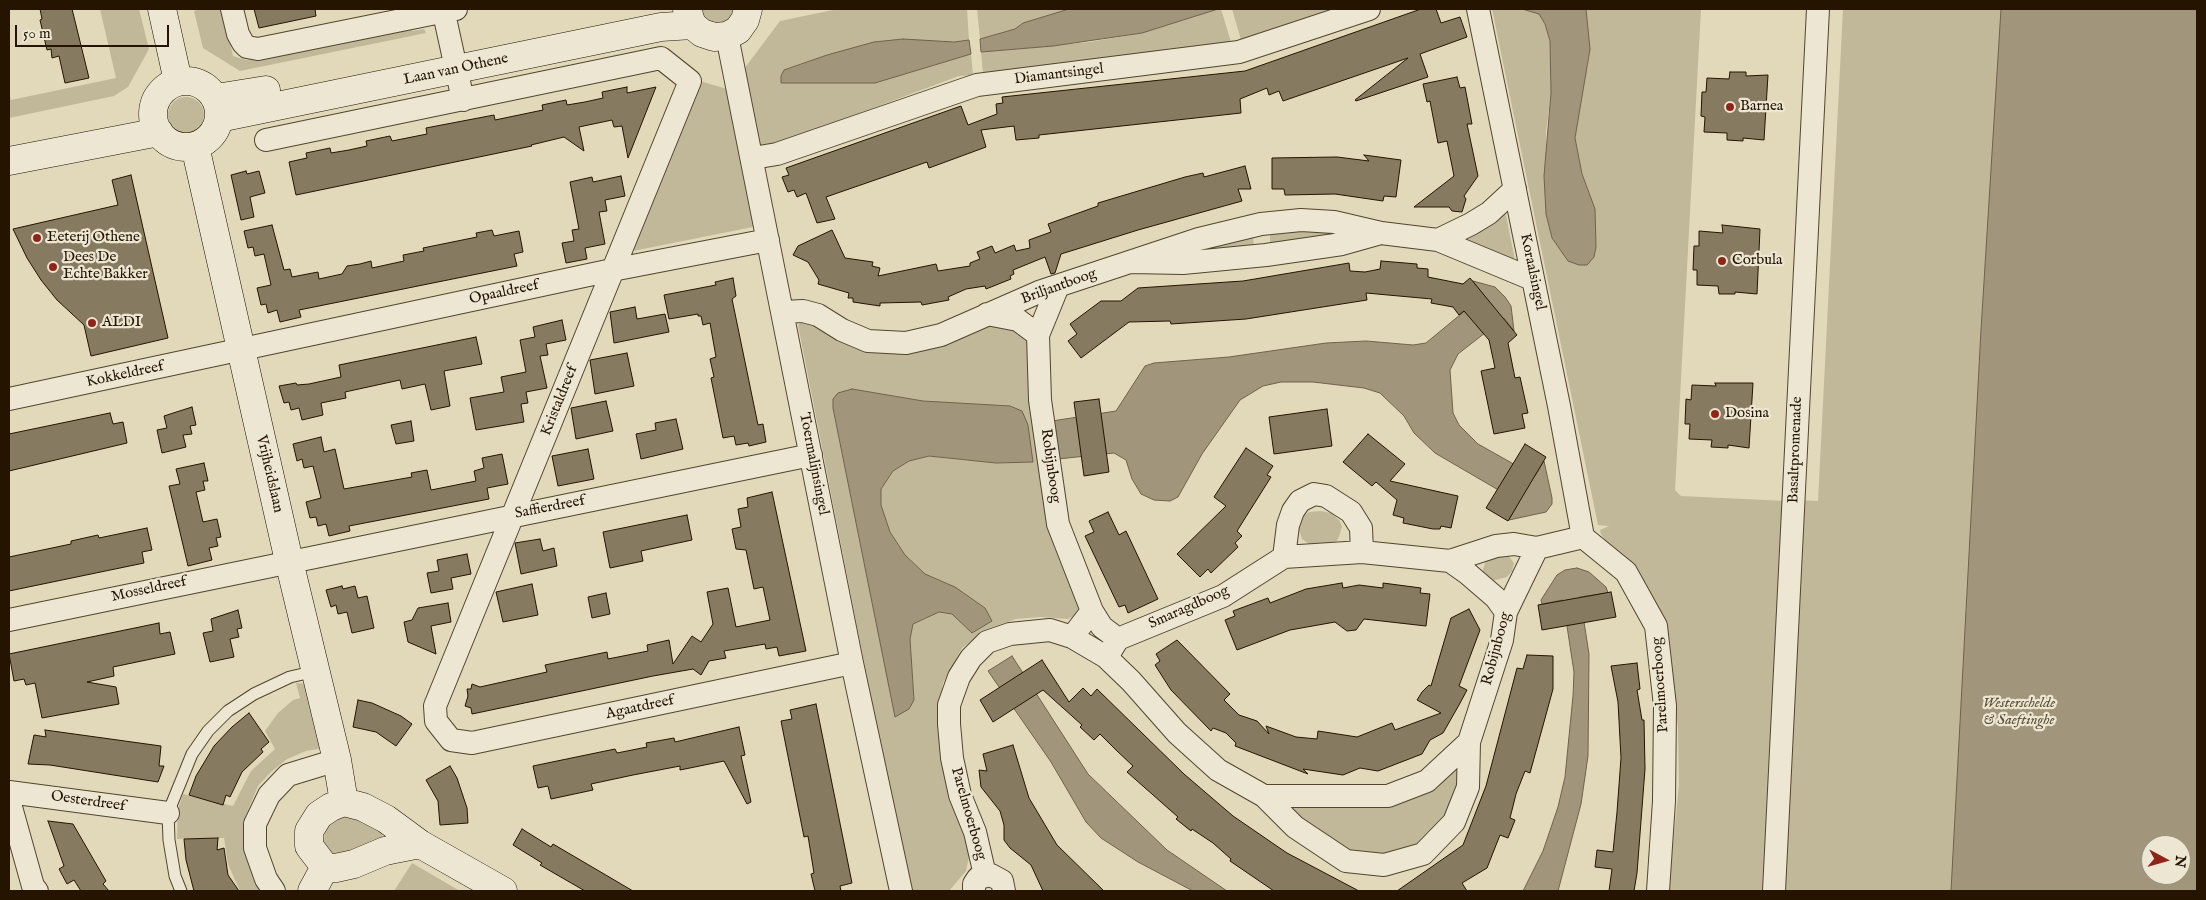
<!DOCTYPE html>
<style>
body{margin:0}
#map{position:relative;width:2206px;height:900px;overflow:hidden;background:#e1d9ba;font-family:"IM FELL English",serif}
canvas{display:block}
.frame{position:absolute;inset:0;border:10px solid #241400;pointer-events:none}
.north{position:absolute;left:2141px;top:835px;width:50px;height:50px;box-sizing:border-box;background:#ece6d2;border:1px solid #9c927e;border-radius:50%;rotate:96deg;font-size:14px;font-weight:700;line-height:20px;text-align:center;color:#241400}
.north::after{content:'';display:block;margin:auto;width:18px;height:22px;background:#8f2418;clip-path:polygon(50% 0,100% 100%,50% 72%,0 100%)}
.scale{position:absolute;left:15px;top:25px;width:154px;height:22px;box-sizing:border-box;border:2px solid #241400;border-top:0;padding-left:6px;font-size:15px;line-height:18px;white-space:nowrap;color:#241400;-webkit-text-stroke:4px #ece6d2;paint-order:stroke}
</style>
<div id="map">
<canvas width="2206" height="900"></canvas>
<div class="frame"></div>
<div class="north">N</div>
<div class="scale">50 m</div>
</div>
<script>
const c = document.querySelector('canvas').getContext('2d');
c.lineJoin = 'round';
function fillPath(path, color) { c.fillStyle = color; c.fill(path, 'evenodd'); }
const shape = rows => new Path2D(rows.map(r => 'M' + r).join(''));
function strokePath(path, color, width, dash) { c.strokeStyle = color; c.lineWidth = width; c.lineCap = dash ? 'butt' : 'round'; c.setLineDash(dash || []); c.stroke(path); }
function write(font, color, halo, rows, align = 'center') {
  c.font = font + ' "IM FELL English",serif'; c.lineWidth = 4.5; c.setLineDash([]); c.textBaseline = 'middle'; c.strokeStyle = halo; c.fillStyle = color; for (const [text, x, y, turn = 0] of rows) {
    c.save(); c.translate(x, y); c.rotate((+turn || 0) * Math.PI / 180); c.textAlign = isNaN(turn) ? turn : align; if (halo) c.strokeText(text, 0, 0); c.fillText(text, 0, 0); c.restore();
  }
}
fillPath(shape([
 [100,9,139,9,149,49,128,87,114,96,9,118,9,93,11,100,116,78],
 [200,9,223,9,233,56,246,60,411,28,412,31,424,29,426,33,240,71,203,48,194,11],
 [700,9,737,9,724,25,705,20],
 [838,9,967,9,969,40,827,55,784,70,781,76,781,83,875,83,971,54,973,75,959,76,758,151,741,73,780,21],
 [977,9,1069,9,1023,23,1015,29,980,39],
 [1218,9,1221,9,1231,42,983,73,981,52,1090,42,1142,33],
 [1232,9,1335,9,1241,40],
 [1492,9,1522,9,1539,14,1545,24,1550,41,1551,93,1546,132,1552,238,1568,261,1594,227,1595,209,1582,174,1575,138,1590,49,1586,9,1701,9,1675,490,1681,496,1786,501,1767,891,1668,891,1679,785,1678,728,1672,670,1611,549,1601,534,1600,530,1609,526,1598,525],
 [1843,9,2197,9,2197,891,1782,891,1800,500,1818,501],
 [2151,845,2181,845,2181,875,2151,875],
 [700,81,727,89,758,226,628,252],
 '168 115a18 18 0 1 1 36 0a18 18 0 1 1-36 0Z',
 [1504,206,1516,265,1459,238],
 [1270,230,1335,230,1335,235,1270,243],
 [1253,237,1254,246,1167,253],
 [803,321,863,343,986,322,1025,334,1033,350,1082,607,1076,615,1068,619,1040,617,1016,619,985,630,962,648,943,683,938,708,943,767,970,852,966,871,949,891,909,891,798,325],
 [852,389,923,401,1009,406,1032,462,996,463,929,456,909,461,893,471,881,489,881,505,890,532,905,555,925,574,955,587,985,608,992,621,972,633,953,614,939,612,913,624,910,639,914,700,896,717,833,408,833,399],
 [1321,511,1331,513,1339,520,1342,526,1340,534,1337,541,1329,544,1309,544,1302,539,1298,527,1301,518,1309,512],
 [1507,554,1514,563,1512,571,1507,577,1492,581,1482,573,1486,560],
 [296,683,311,684,324,748,306,751,287,759,271,772,258,786,245,817,244,831,245,847,266,891,240,891,228,864,224,838,177,839,178,809,183,794,233,806,251,771,275,749,265,731,278,713,293,700,300,698],
 [1456,769,1459,779,1448,812,1424,840,1407,850,1392,855,1348,851,1311,829,1290,807,1293,803,1337,805],
 [337,813,382,824,382,846,344,859,323,851,325,830],
 [412,863,460,891,394,891]
]), '#c1b89a');
const water = shape([
 [1069,9,1218,9,1142,33,1053,46,981,52,980,39,1015,29,1023,23,1069,9],
 [1522,9,1586,9,1590,49,1575,138,1582,174,1595,209,1596,247,1594,257,1587,265,1579,265,1568,261,1552,238,1546,214,1544,176,1551,93,1550,41,1545,24,1539,14,1522,9],
 [2001,9,2197,9,2197,891,1951,891,1981,330,2001,9],
 [2151,845,2181,845,2181,875,2151,875,2151,845],
 [903,39,954,42,969,40,971,54,875,83,781,83,781,76,784,70,827,55,874,42,903,39],
 [1473,281,1495,287,1505,297,1511,306,1514,331,1504,318,1458,354,1450,370,1453,413,1459,425,1478,444,1535,476,1544,461,1552,498,1552,504,1546,512,1509,520,1519,502,1435,453,1414,433,1404,416,1380,393,1364,388,1313,382,1281,382,1263,386,1240,400,1202,454,1178,497,1170,501,1154,500,1141,494,1132,479,1126,460,1114,453,1058,459,1052,421,1116,411,1145,366,1154,363,1229,357,1326,343,1366,341,1413,345,1426,343,1484,295,1473,281],
 [852,389,923,401,1010,406,1022,411,1028,425,1033,462,996,463,929,456,909,461,893,471,881,489,881,505,890,532,905,555,925,574,955,587,985,608,992,621,972,633,952,614,939,612,913,624,910,639,914,700,909,709,895,717,833,408,833,399,838,393,852,389],
 [1577,568,1589,572,1606,587,1608,593,1580,597,1589,654,1588,756,1581,804,1558,891,1523,891,1543,851,1558,807,1565,777,1573,696,1574,672,1563,600,1542,604,1541,600,1557,575,1565,570,1577,568],
 [1012,656,1088,774,1167,850,1227,891,1193,891,1138,862,1101,838,1086,822,1051,762,988,671,1012,656]
]);
fillPath(water, '#a1967b');
strokePath(water, '#6f624a', 1);
const building = shape([
 [40,9,72,9,89,78,65,83,59,56,52,58,51,49,47,50,40,20,42,19,40,9],
 [254,9,315,9,316,16,259,28,254,9],
 [1421,9,1436,9,1441,23,1460,17,1467,37,1420,54,1428,77,1356,101,1355,100,1408,58,1283,101,1279,91,1269,95,1267,88,1240,99,1241,113,1039,135,1039,138,1016,140,1014,126,981,130,986,147,929,168,927,162,826,197,835,219,817,223,806,193,797,197,794,190,788,192,782,177,789,175,786,168,961,106,968,125,997,114,996,104,1003,103,1002,97,1245,71,1421,9],
 [1730,72,1746,72,1746,76,1768,75,1764,140,1743,138,1743,141,1727,140,1727,133,1704,132,1705,117,1701,116,1702,92,1706,92,1707,78,1729,79,1730,72],
 [1457,77,1460,88,1465,87,1472,124,1467,124,1478,176,1464,196,1466,199,1462,212,1452,211,1449,207,1414,207,1454,176,1447,141,1438,143,1430,101,1427,102,1423,84,1457,77],
 [627,87,627,93,656,87,628,158,622,126,614,127,612,120,579,127,584,151,564,137,531,145,532,146,296,195,289,162,307,158,306,153,330,148,331,153,349,150,367,146,366,141,390,136,392,141,427,134,426,128,494,115,495,120,543,110,542,105,566,100,567,105,585,102,603,98,602,92,627,87],
 [1364,155,1401,160,1396,197,1384,196,1383,201,1335,194,1285,195,1284,189,1272,189,1272,158,1337,157,1369,161,1364,155],
 [1245,166,1251,189,1238,189,1242,201,1138,230,1061,254,1055,273,1051,274,1045,257,1013,270,1014,274,1010,276,1011,279,986,289,985,286,966,289,948,297,949,300,922,305,921,302,880,303,880,306,853,302,853,298,848,298,849,293,818,284,819,280,808,262,793,255,798,246,832,230,845,258,873,262,872,266,880,268,878,276,936,264,938,271,970,266,970,263,980,259,977,252,992,246,995,253,1014,245,1016,251,1030,248,1029,240,1051,232,1048,224,1098,206,1098,203,1185,177,1203,173,1204,177,1245,166],
 [246,171,247,174,259,171,265,193,250,197,254,217,241,220,231,175,246,171],
 [131,175,168,338,91,356,84,325,57,300,41,280,27,258,13,229,118,205,112,180,131,175],
 [621,176,625,196,605,200,607,211,599,212,605,244,585,248,587,259,566,263,562,243,574,241,572,230,579,229,570,182,592,177,593,182,621,176],
 [272,225,284,270,290,269,292,277,318,272,319,279,342,274,347,266,360,264,371,261,372,268,404,261,403,255,424,251,423,248,477,237,476,233,492,230,494,236,519,231,523,252,514,254,517,266,299,310,301,317,280,322,277,310,268,313,266,304,261,305,257,288,271,285,264,254,255,256,253,247,248,248,244,231,272,225],
 [1722,225,1760,229,1757,294,1735,292,1735,294,1719,294,1718,286,1697,285,1697,270,1693,270,1694,246,1699,246,1699,231,1723,233,1722,225],
 [1381,261,1417,264,1417,268,1428,269,1428,277,1463,284,1470,278,1517,335,1508,343,1515,378,1520,377,1528,413,1522,414,1525,428,1494,434,1481,371,1495,368,1489,340,1464,311,1459,315,1453,307,1431,303,1432,299,1366,293,1367,300,1246,319,1171,324,1170,321,1129,322,1081,358,1068,341,1077,334,1070,324,1101,301,1121,301,1138,288,1243,281,1349,263,1350,271,1365,272,1380,269,1381,261],
 [733,278,736,296,732,299,758,425,763,424,766,442,749,446,748,443,736,445,734,436,723,438,711,378,714,377,710,359,716,357,710,323,703,325,701,316,698,316,698,314,669,319,664,295,716,285,715,282,733,278],
 [635,307,637,319,665,314,669,332,614,343,610,312,635,307],
 [562,320,566,340,546,344,548,355,540,356,547,388,526,392,528,403,521,404,524,422,476,430,470,398,504,392,501,377,526,372,520,340,535,337,533,327,562,320],
 [476,337,482,364,444,371,450,406,431,410,425,384,402,389,400,380,345,392,346,398,321,403,323,415,302,420,299,408,291,410,289,402,284,403,279,386,296,383,297,385,309,384,341,377,339,365,476,337],
 [627,353,634,386,595,394,590,360,627,353],
 [1715,383,1753,383,1749,448,1728,445,1728,448,1711,447,1712,440,1689,439,1690,424,1685,424,1686,399,1691,400,1692,385,1716,386,1715,383],
 [1099,399,1109,472,1084,476,1074,402,1099,399],
 [606,401,613,431,576,439,571,408,606,401],
 [192,407,196,425,190,426,192,434,183,435,186,447,162,453,157,430,167,428,164,416,192,407],
 [1327,409,1332,446,1274,454,1269,417,1327,409],
 [110,413,113,424,123,422,127,443,9,471,9,434,110,413],
 [676,419,683,449,641,459,636,434,656,430,655,423,676,419],
 [411,421,414,441,396,444,391,425,411,421],
 [1368,434,1405,464,1390,481,1458,496,1451,528,1441,526,1440,529,1433,529,1403,523,1404,518,1393,515,1397,500,1376,482,1372,486,1343,462,1368,434],
 [321,437,324,452,335,449,344,489,412,477,411,473,427,470,431,490,476,481,474,471,484,468,482,458,502,454,508,484,487,488,489,499,349,526,350,531,329,536,326,524,318,526,316,517,310,518,306,502,321,498,313,466,304,468,302,459,297,461,293,444,321,437],
 [1525,444,1546,457,1508,521,1486,508,1525,444],
 [1246,448,1273,466,1267,475,1271,477,1237,531,1242,536,1235,543,1238,547,1211,573,1208,569,1200,577,1177,554,1226,506,1214,497,1246,448],
 [588,449,594,479,558,486,552,456,588,449],
 [204,463,208,481,203,481,205,490,196,492,203,522,217,519,221,537,216,538,218,546,209,548,212,560,188,566,169,486,180,484,176,469,204,463],
 [772,492,806,651,779,656,777,647,766,649,765,644,724,651,726,658,709,661,701,675,693,669,653,676,472,714,471,708,465,706,468,696,467,689,471,689,472,684,480,687,547,672,545,665,607,652,608,659,648,651,647,645,669,640,673,664,692,636,701,642,713,624,707,592,728,588,736,627,770,620,763,587,754,589,746,550,736,549,732,529,741,527,738,509,748,507,747,498,772,492],
 [1108,512,1119,535,1126,531,1158,599,1128,613,1125,605,1119,607,1085,536,1094,532,1089,521,1108,512],
 [687,515,692,540,641,551,643,561,610,568,603,532,687,515],
 [147,528,152,550,142,552,144,563,9,591,9,557,71,544,71,541,98,535,99,538,147,528],
 [540,539,543,551,554,548,557,566,521,574,515,543,540,539],
 [467,554,471,574,451,578,453,589,431,593,427,573,439,571,437,560,467,554],
 [1342,583,1343,588,1359,585,1383,588,1383,583,1421,588,1420,593,1430,594,1426,626,1364,619,1356,630,1347,631,1335,622,1290,630,1237,650,1225,620,1235,616,1233,611,1268,598,1270,603,1306,589,1342,583],
 [532,584,538,615,503,622,496,592,532,584],
 [342,586,343,589,355,586,358,598,367,596,374,628,352,633,347,612,338,614,336,605,331,607,326,590,342,586],
 [1611,592,1616,617,1542,630,1538,605,1611,592],
 [606,593,610,614,592,618,588,597,606,593],
 [448,603,451,622,431,626,436,654,408,642,404,622,412,620,418,608,448,603],
 [1469,609,1480,630,1459,686,1467,690,1459,705,1443,733,1430,740,1422,754,1378,771,1360,768,1343,775,1303,769,1308,774,1235,746,1236,743,1226,733,1213,728,1211,731,1171,690,1155,665,1160,661,1156,654,1177,640,1230,694,1224,700,1239,715,1257,721,1269,734,1266,726,1296,737,1317,739,1318,731,1357,737,1392,723,1395,730,1441,713,1417,700,1422,692,1429,685,1431,686,1451,618,1469,609],
 [238,610,242,628,237,629,239,637,230,639,234,657,210,662,203,633,213,631,211,619,238,610],
 [159,623,160,634,170,632,175,654,113,667,114,676,87,682,116,687,119,704,42,718,35,683,26,685,24,679,14,681,9,654,159,623],
 [1527,655,1553,656,1553,689,1530,773,1525,771,1516,794,1510,818,1515,820,1508,838,1500,835,1487,868,1462,883,1467,891,1397,891,1463,845,1486,786,1517,668,1523,669,1527,655],
 [1042,660,1069,702,1083,688,1091,696,1097,689,1184,774,1233,816,1287,853,1359,891,1274,891,1230,861,1231,859,1213,843,1192,829,1191,831,1176,819,1178,817,1127,772,1133,766,1116,750,1100,734,1094,740,1080,727,1082,725,1043,690,993,722,980,700,1042,660],
 [1637,663,1640,689,1637,690,1642,720,1644,720,1645,769,1637,873,1634,891,1609,891,1612,869,1595,867,1597,850,1613,852,1617,812,1621,758,1618,702,1611,666,1637,663],
 [358,700,372,703,401,716,412,724,396,746,376,732,353,727,358,700],
 [816,704,852,883,840,886,841,891,815,891,811,874,814,873,808,836,804,837,781,721,792,719,790,710,816,704],
 [249,713,269,742,261,749,263,752,242,772,230,797,226,795,223,805,189,795,196,776,214,746,232,727,249,713],
 [739,727,745,755,741,756,751,802,747,804,724,761,680,770,680,766,633,775,591,784,593,790,551,799,548,786,538,788,533,766,615,749,617,753,647,747,646,743,674,738,675,742,739,727],
 [45,730,161,746,159,766,164,766,158,782,50,765,28,764,34,735,46,737,45,730],
 [1013,745,1029,798,1057,845,1104,891,1043,891,1031,865,1010,848,1004,840,1004,825,1000,811,981,787,979,770,987,771,983,754,1013,745],
 [450,766,457,778,467,808,468,823,440,825,438,801,426,780,450,766],
 [48,821,73,824,106,881,103,884,109,891,81,891,74,880,67,884,59,869,64,866,48,821],
 [522,829,551,847,553,844,633,891,585,891,540,865,542,863,513,845,522,829],
 [218,838,217,850,224,848,228,875,239,891,194,891,186,860,184,839,218,838]
]);
fillPath(building, '#867a61');
strokePath(building, '#241400', 1);
const lane = shape([
 [181,891,175,876,169,840,168,813,192,754,208,731,228,711,254,694,290,677,316,671]
]);
const street = shape([
 [232,9,238,34,243,43,247,47,258,49,456,9],
 [443,9,463,100],
 [1478,9,1559,406,1583,537],
 [727,36,852,663,901,891],
 [266,140,661,58,690,81,435,706,436,721,451,740,472,743,852,663],
 [753,158,777,154,977,85,1239,52,1369,9],
 [1381,233,1438,240,1532,279],
 [1438,240,1471,224,1489,213,1515,189],
 [1058,286,1038,335,1040,400,1058,524,1092,611,1072,637],
 [783,312,803,311,818,315,842,330,868,341,906,343,941,335,1039,292,1199,239,1261,224,1301,220,1334,222,1381,233,1342,244,1266,255,1183,263,1131,262],
 [987,314,1018,320,1038,335],
 [9,399,612,270,768,240],
 [1583,537,1626,572,1656,626,1665,706,1664,801,1658,891],
 [1284,557,1288,525,1293,511,1300,501,1314,494,1326,496,1351,512,1361,528,1362,552],
 [1450,561,1496,546,1514,544,1537,548],
 [1092,611,1102,627,1118,639,1110,652],
 [9,620,811,455],
 [1118,639,1223,596,1284,557,1362,552,1450,561,1467,573,1496,598,1506,612],
 [1469,742,1427,781,1388,796,1264,796,1295,827,1346,861,1384,865,1423,854,1454,822,1468,787,1469,742,1502,640,1506,612,1537,548,1583,537],
 [9,792,168,813],
 [9,800,33,886,37,891],
 [985,875,975,832,960,795,952,758,949,724,949,705,959,677,971,658,987,642,1010,634,1050,630,1072,637,1106,657,1131,681,1177,733,1218,770,1264,796],
 [274,891,266,879,255,848,255,824,269,795,288,775,337,760],
 [974,891,974,884,978,878,991,875,1002,881,1004,891],
 [1774,891,1818,9]
]);
const secondary = shape([
 [162,9,178,81],
 [687,9,692,25,702,33,714,37,727,36,738,30,745,20,748,9],
 '153 114a33 33 0 1 1 66 0a33 33 0 1 1-66 0Z',
 [216,98,266,90],
 [219,118,661,27,692,25],
 [195,146,289,561,337,760,344,802],
 [9,161,159,132],
 [420,844,385,851,354,864,336,868,325,867,309,846,309,831,319,815,331,807,344,802,363,807,386,819,420,844,503,891],
 [312,891,325,867]
]);
strokePath(lane, '#53452e', 13);
strokePath(street, '#53452e', 24);
strokePath(secondary, '#241400', 29);
strokePath(lane, '#ece6d2', 11);
strokePath(street, '#ece6d2', 22);
strokePath(secondary, '#ece6d2', 28);
for (const [x, y, r, color] of [
 [1730,107,5,"#8f2418"],
 [37,238,5,"#8f2418"],
 [1722,261,5,"#8f2418"],
 [53,267,5,"#8f2418"],
 [92,323,5,"#8f2418"],
 [1715,414,5,"#8f2418"]
]) { const dot = new Path2D(); dot.arc(x, y, r, 0, 2 * Math.PI); c.fillStyle = color; c.fill(dot); strokePath(dot, '#ece6d2', 2); }
write('15px', '#241400', '#ece6d2', [
 ["Laan van Othene",456,70,-12],
 ["Diamantsingel",1059,75,-7],
 ["Koraalsingel",1532,272,78],
 ["Briljantboog",1059,287,-20],
 ["Opaaldreef",504,293,-12],
 ["Kokkeldreef",125,375,-12],
 ["Kristaldreef",560,401,-68],
 ["Basaltpromenade",1796,450,-88],
 ["Toermalijnsingel",813,464,79],
 ["Robijnboog",1050,466,82],
 ["Vrijheidslaan",269,474,77],
 ["Saffierdreef",550,508,-11],
 ["Mosseldreef",149,590,-12],
 ["Smaragdboog",1189,608,-24],
 ["Robijnboog",1497,649,-75],
 ["Parelmoerboog",1661,685,-94],
 ["Agaatdreef",640,708,-12],
 ["Oesterdreef",88,802,8],
 ["Parelmoerboog",968,814,74]
]);
write('15px', '#241400', '#ece6d2', [
 ["Barnea",1740,107],
 ["Eeterij Othene",47,238],
 ["Dees De",63,258],
 ["Echte Bakker",63,275],
 ["Corbula",1732,261],
 ["ALDI",102,323],
 ["Dosina",1725,414]
], 'left');
write('italic 15px', '#5b4d36', '#ece6d2', [
 ["Westerschelde",2019,704],
 ["& Saeftinghe",2019,721]
]);
</script>
